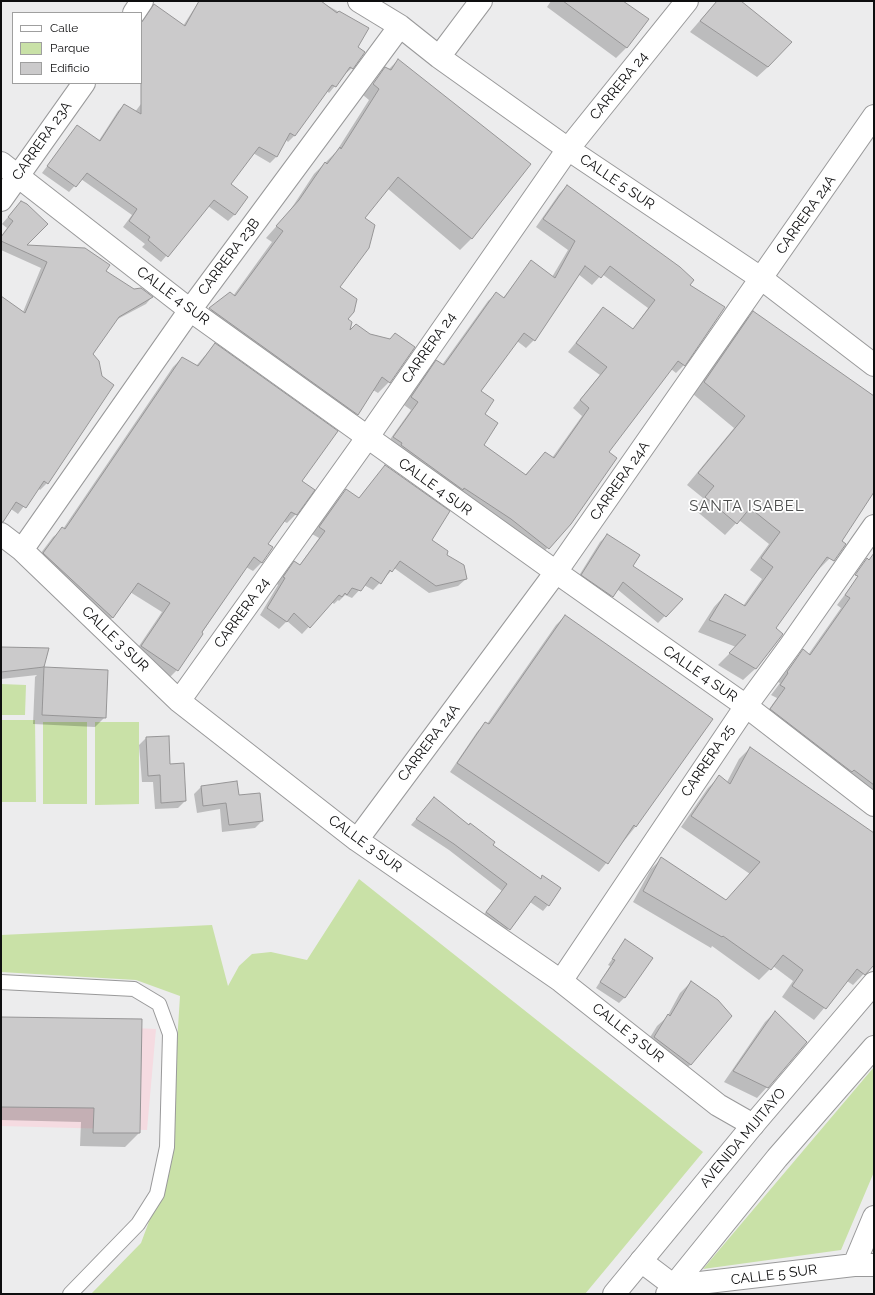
<!DOCTYPE html>
<style>
body{margin:0}
#map{position:relative;width:875px;height:1295px;overflow:hidden;background:#ececed;font-family:Raleway,sans-serif}
canvas{display:block}
.frame{position:absolute;inset:0;border:2px solid #0e0e0f;pointer-events:none}
.legend{position:absolute;left:12px;top:12px;width:130px;height:72px;box-sizing:border-box;background:#fff;border:1px solid #9f9f9f;margin:0;padding:5px 7px;list-style:none;font-size:12px;color:#0e0e0f}
.legend li{display:flex;align-items:center;gap:8px;height:20px}
.legend b{width:20px;border:1px solid #9f9f9f}
</style>
<div id="map">
<canvas width="875" height="1295"></canvas>
<div class="frame"></div>
<ul class="legend">
<li><b style="height:5px;background:#fff"></b>Calle</li>
<li><b style="height:11px;background:#c9e1a7"></b>Parque</li>
<li><b style="height:11px;background:#cbcacb"></b>Edificio</li>
</ul>
</div>
<script>
const c = document.querySelector('canvas').getContext('2d');
c.lineJoin = 'round';
function fillPath(path, color) { c.fillStyle = color; c.fill(path, 'evenodd'); }
const shape = rows => new Path2D(rows.map(r => 'M' + r).join(''));
function strokePath(path, color, width, dash) { c.strokeStyle = color; c.lineWidth = width; c.lineCap = dash ? 'butt' : 'round'; c.setLineDash(dash || []); c.stroke(path); }
function write(font, color, halo, rows, align = 'center') {
  c.font = font + ' Raleway,sans-serif'; c.lineWidth = 3.5; c.setLineDash([]); c.textBaseline = 'middle'; c.strokeStyle = halo; c.fillStyle = color; for (const [text, x, y, turn = 0] of rows) {
    c.save(); c.translate(x, y); c.rotate((+turn || 0) * Math.PI / 180); c.textAlign = isNaN(turn) ? turn : align; if (halo) c.strokeText(text, 0, 0); c.fillText(text, 0, 0); c.restore();
  }
}
fillPath(shape([
 [1,1022,156,1029,147,1130,1,1126]
]), '#f5dbe1');
fillPath(shape([
 [1,684,26,685,25,715,1,715],
 [1,720,35,720,36,802,1,802],
 [43,722,87,722,87,804,43,804],
 [95,722,139,722,139,804,95,805],
 [359,879,703,1152,585,1294,91,1294,141,1243,169,1168,180,996,136,980,1,972,1,935,212,925,228,986,239,966,252,954,271,952,307,960],
 [874,1067,874,1172,841,1250,703,1269]
]), '#c9e1a7');
fillPath(shape([
 [199,1,325,1,323,3,368,28,357,47,352,68,345,74,329,93,327,91,294,136,288,142,286,140,276,157,270,163,253,153,229,184,247,197,234,215,228,221,208,206,161,262,142,247,145,244,123,227,132,215,81,179,69,192,42,173,77,126,98,142,118,111,124,105,135,112,167,69,141,70,141,23,148,11,154,5,183,26],
 [551,1,622,1,648,20,626,48,616,58,547,7],
 [717,1,739,1,768,67,757,77,690,32],
 [398,60,530,164,471,239,460,250,387,188,363,218,339,287,347,320,348,333,389,382,378,393,373,390,357,414,346,425,199,320,230,293,233,296,272,242,266,238,289,212,314,174,336,152,369,100,363,95,386,68,388,70],
 [567,186,688,285,684,365,676,373,671,369,607,452,570,523,540,556,386,445,411,410,404,405,429,369,436,362,442,365,488,301,496,294,503,298,531,262,552,277,568,250,536,227,559,194],
 [578,274,592,285,602,274,648,308,632,330,603,309,568,352,600,375,573,408,582,416,552,458,545,453,525,475,482,445,483,414,480,392,517,341,526,348,534,340],
 [15,209,25,246,105,271,133,290,152,297,146,304,114,321,92,354,101,377,112,385,47,483,40,490,38,488,18,514,11,509,1,516,1,297,23,312,41,268,1,250,1,236,7,228,2,224],
 [753,313,874,397,874,491,830,558,818,570,774,629,782,634,755,669,743,680,718,665,736,647,698,632,714,607,725,595,743,606,762,579,750,570,769,544,739,520,725,535,694,509,703,498,687,485,734,428,693,394,741,324],
 [215,344,301,481,296,514,287,523,283,521,266,544,262,562,253,571,246,567,177,670,168,679,133,655,162,612,130,592,112,618,103,627,34,562,53,537,63,529,173,367,182,358,196,366],
 [385,466,431,540,466,579,458,586,429,593,394,568,373,590,364,585,352,598,345,595,339,601,338,600,334,604,332,602,302,634,287,621,279,629,260,615,278,585,277,584,287,570,294,563,299,566,319,538,312,534,339,498,346,490,358,499],
 [607,535,632,566,681,599,658,623,617,589,605,603,575,582,600,542],
 [874,556,874,801,762,719,777,698,771,695,780,683,778,682,803,650,808,655,841,608,837,605],
 [565,616,636,826,599,872,450,772,477,732,485,723,487,724,556,625],
 [1,648,48,649,43,668,107,671,105,717,95,727,33,724,35,677,37,675,1,679],
 [146,738,170,765,185,801,178,808,155,809,153,782,142,782,139,745],
 [750,748,874,835,874,963,853,985,847,981,814,1020,782,997,793,981,773,966,759,980,712,946,711,948,633,902,651,869,661,859,726,901,750,874,681,827,708,788,719,777,727,782,739,759],
 [201,787,238,796,262,821,255,828,222,832,220,809,197,813,194,794],
 [434,798,491,846,540,880,543,877,548,905,543,911,530,902,503,935,481,918,502,891,449,850,411,825],
 [625,941,625,997,619,1003,596,988,610,966,608,965],
 [691,982,691,1064,680,1075,644,1047,657,1026,667,1017,680,993],
 [775,1012,767,1087,757,1098,724,1082,765,1022],
 [1,1018,139,1133,125,1147,80,1146,81,1122,1,1120]
]), '#0003');
const building = shape([
 [199,1,321,1,337,13,339,11,369,28,358,47,365,52,353,69,350,67,336,87,332,85,295,136,290,133,277,157,259,147,231,184,248,197,235,215,214,200,168,257,148,240,150,237,129,221,137,209,87,173,76,187,47,166,77,125,100,141,124,104,141,114,141,23,154,4,185,26,199,1],
 [563,1,623,1,649,19,627,48,563,1],
 [717,1,741,1,792,42,768,67,700,21,717,1],
 [398,59,531,164,472,239,398,177,365,218,375,225,369,248,340,287,357,299,354,312,348,319,352,322,350,330,356,324,370,334,390,339,395,333,415,347,390,383,382,377,358,415,209,308,230,292,235,296,283,231,276,226,299,200,325,162,327,164,340,147,341,149,379,89,373,84,385,67,391,70,398,59],
 [567,185,680,267,694,280,690,285,725,307,685,366,678,361,609,452,617,458,571,524,549,549,511,519,464,488,463,490,401,445,402,443,393,437,418,402,411,397,436,360,444,365,496,292,504,298,531,260,555,278,575,241,543,219,567,185],
 [585,266,601,278,610,266,655,300,633,329,603,307,576,343,607,367,580,400,589,408,554,458,545,452,526,475,484,445,498,423,485,414,494,400,481,391,524,333,535,341,585,266],
 [21,201,27,204,48,224,27,245,85,248,110,265,106,271,134,289,141,288,153,297,119,317,93,354,99,361,102,376,114,385,48,484,44,481,26,508,16,502,3,522,1,522,1,296,25,313,47,262,1,241,1,237,13,221,8,217,21,201],
 [753,311,874,396,874,492,842,541,846,544,834,561,827,557,776,628,783,634,756,669,729,653,746,635,709,620,725,594,745,606,773,567,761,558,780,532,750,508,737,524,705,497,714,486,698,473,745,416,704,382,753,311],
 [215,343,338,431,302,481,315,490,297,515,291,512,268,544,273,547,262,563,254,557,202,632,203,634,178,671,141,646,170,603,138,583,113,618,43,553,62,527,65,529,182,357,198,366,215,343],
 [385,465,450,511,432,540,448,551,447,555,464,565,467,579,436,586,400,561,392,572,390,570,381,584,371,577,361,591,352,588,347,595,345,593,342,597,339,595,310,628,294,613,287,622,267,608,285,578,283,577,294,561,300,565,325,531,319,527,346,489,359,498,385,465],
 [607,534,640,555,633,566,683,599,666,617,623,582,613,597,581,575,607,534],
 [874,553,874,785,854,770,852,772,844,766,770,709,785,688,780,685,788,673,787,672,803,649,810,655,850,598,845,595,858,576,855,575,867,558,869,560,874,553],
 [565,615,713,719,636,827,634,825,608,864,457,763,485,722,489,724,565,615],
 [1,647,49,648,44,667,1,672,1,647],
 [44,667,108,670,106,718,42,715,44,667],
 [169,736,170,764,184,763,186,801,161,803,160,775,148,776,146,737,169,736],
 [750,747,874,833,874,965,865,975,857,969,826,1009,792,986,803,970,783,955,771,970,723,936,722,937,643,891,661,857,726,900,760,862,691,816,719,775,730,784,750,747],
 [237,781,239,795,260,793,263,821,229,825,226,803,203,806,201,786,237,781],
 [434,797,469,825,470,823,495,842,493,845,541,879,542,875,561,888,549,906,535,896,510,930,486,912,507,884,454,844,416,819,434,797],
 [625,939,653,958,625,998,600,982,615,960,612,959,625,939],
 [691,981,718,1000,732,1016,691,1065,654,1037,668,1014,670,1016,691,981],
 [775,1011,807,1042,768,1088,733,1071,775,1011],
 [1,1017,142,1019,140,1133,93,1133,94,1108,1,1107,1,1017]
]);
fillPath(building, '#cbcacb');
strokePath(building, '#969596', 1);
const service = shape([
 [1,982,134,989,159,1004,170,1034,167,1147,157,1194,138,1224,70,1294]
]);
const minor = shape([
 [359,1,400,26,439,57,568,149,762,279,874,365],
 [134,13,142,1],
 [439,57,481,1],
 [1,163,190,310,556,572,746,706,874,805],
 [1,200,84,83],
 [1,534,22,550,179,701,357,840,561,981,718,1105,753,1125],
 [22,550,190,310,400,26],
 [179,701,367,438,568,149,687,1],
 [357,840,556,572,874,116],
 [561,981,746,706,790,646,874,526],
 [641,1261,674,1286,854,1265,874,1265],
 [854,1265,874,1217]
]);
const secondary = shape([
 [614,1294,753,1125,874,983],
 [667,1294,777,1158,874,1047]
]);
strokePath(service, '#99999a', 16);
strokePath(minor, '#99999a', 24);
strokePath(secondary, '#99999a', 24);
strokePath(service, '#fff', 14);
strokePath(minor, '#fff', 22);
strokePath(secondary, '#fff', 22);
write('14px', '#0e0e0f', '#fff', [
 ["CARRERA 24",619,86,-51],
 ["CARRERA 23A",42,141,-55],
 ["CALLE 5 SUR",617,182,34],
 ["CARRERA 24A",806,215,-55],
 ["CARRERA 23B",229,257,-53],
 ["CALLE 4 SUR",173,296,37],
 ["CARRERA 24",429,348,-55],
 ["CARRERA 24A",620,481,-55],
 ["CALLE 4 SUR",435,487,36],
 ["CARRERA 24",242,613,-54],
 ["CALLE 3 SUR",115,639,44],
 ["CALLE 4 SUR",700,674,35],
 ["CARRERA 24A",429,743,-53],
 ["CARRERA 25",708,761,-56],
 ["CALLE 3 SUR",365,844,36],
 ["CALLE 3 SUR",628,1033,38],
 ["AVENIDA MIJITAYO",743,1138,-50],
 ["CALLE 5 SUR",774,1275,-7]
]);
c.letterSpacing = '1px';
write('15px', '#4b4c4c', '#fff', [
 ["SANTA ISABEL",747,506]
]);
c.letterSpacing = '0px';
</script>
